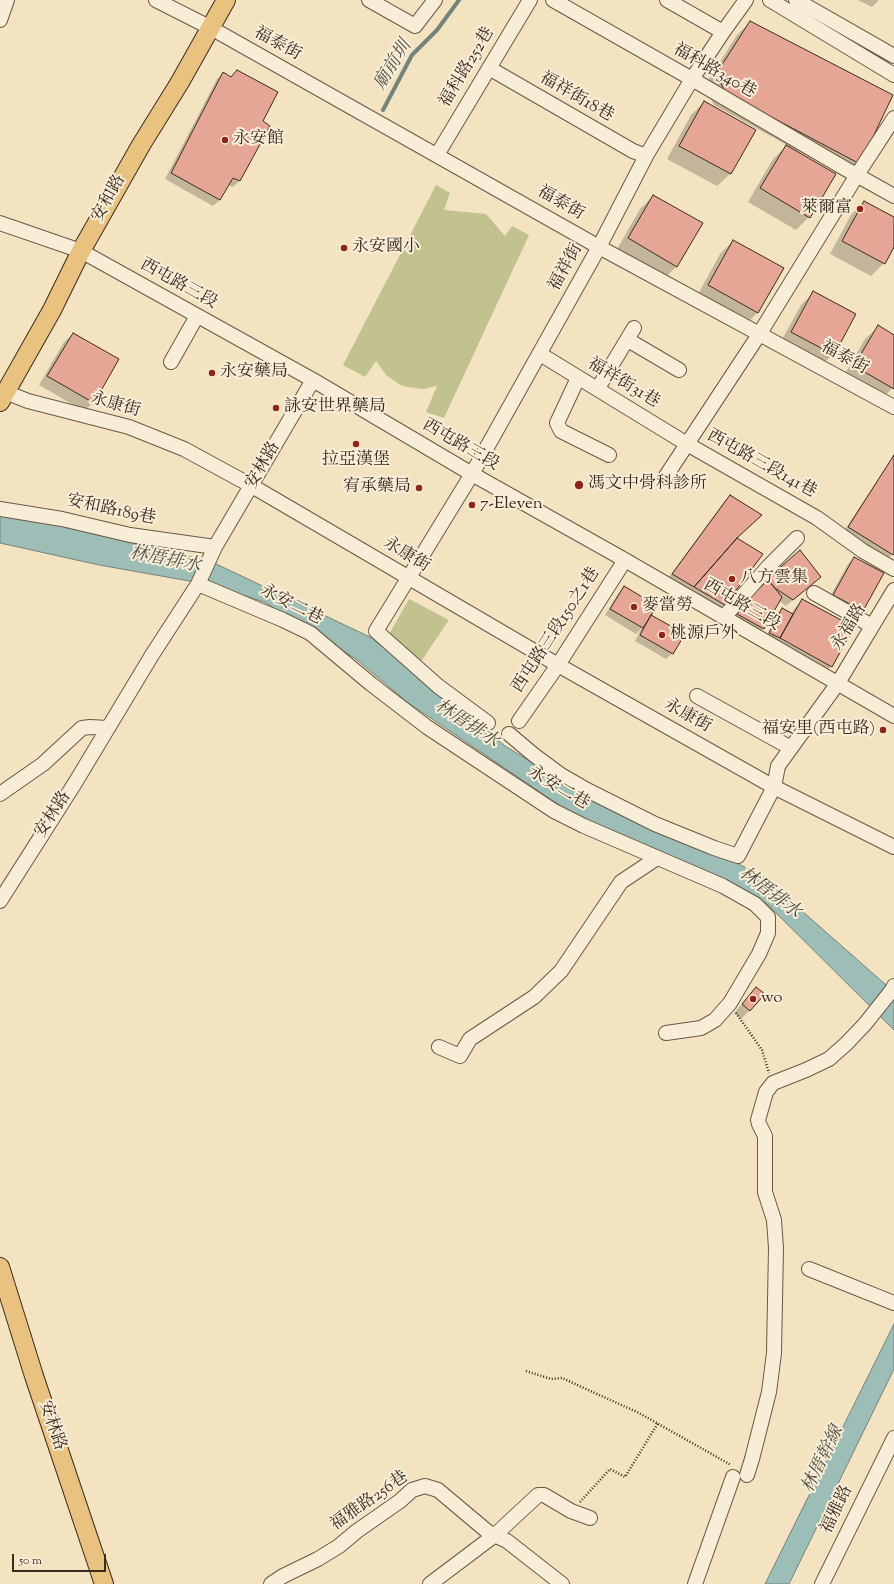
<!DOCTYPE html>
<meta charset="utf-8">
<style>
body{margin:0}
#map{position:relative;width:894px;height:1584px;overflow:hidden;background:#f4e3c1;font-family:"Sorts Mill Goudy",serif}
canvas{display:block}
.scale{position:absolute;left:12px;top:1554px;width:94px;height:18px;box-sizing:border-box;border:2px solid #3a2b20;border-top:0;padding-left:5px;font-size:12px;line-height:14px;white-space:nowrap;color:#3a2b20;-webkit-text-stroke:3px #f8edd7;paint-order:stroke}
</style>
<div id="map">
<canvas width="894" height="1584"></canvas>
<div class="scale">50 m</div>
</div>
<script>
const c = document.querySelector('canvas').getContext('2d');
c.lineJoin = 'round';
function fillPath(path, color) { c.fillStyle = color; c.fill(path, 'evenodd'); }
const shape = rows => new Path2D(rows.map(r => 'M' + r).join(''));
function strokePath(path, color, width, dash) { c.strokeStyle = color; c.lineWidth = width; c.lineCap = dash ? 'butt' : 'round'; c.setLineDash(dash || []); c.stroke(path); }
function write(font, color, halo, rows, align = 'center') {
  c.font = font + ' "Sorts Mill Goudy","Noto Serif TC",serif'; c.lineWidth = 4; c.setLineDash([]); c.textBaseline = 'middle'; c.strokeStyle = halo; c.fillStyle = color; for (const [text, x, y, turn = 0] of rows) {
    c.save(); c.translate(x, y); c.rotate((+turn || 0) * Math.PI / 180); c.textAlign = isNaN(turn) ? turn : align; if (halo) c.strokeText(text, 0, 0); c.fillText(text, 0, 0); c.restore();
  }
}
fillPath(shape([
 [436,185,450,193,444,210,486,214,505,236,512,226,529,235,444,418,426,412,437,386,423,389,407,387,400,385,386,375,376,361,365,377,343,365],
 [409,599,449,620,420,663,388,636]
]), '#c1c28f');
const water = shape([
 [0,514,23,517,212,562,372,638,505,746,618,814,694,844,760,874,894,992,894,1030,766,903,668,857,577,817,407,702,356,659,264,602,212,585,99,565,0,543,0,514],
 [894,1324,894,1369,789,1584,765,1584,894,1324]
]);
fillPath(water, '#9cbeb7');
strokePath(water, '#75837b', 1);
fillPath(shape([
 [858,0,879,0,872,7],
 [750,22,859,164,846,177,798,151,797,152,809,217,796,230,748,202,773,159,787,145,714,105,704,87,737,35],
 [223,73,261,121,268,126,239,181,233,187,228,185,220,200,213,206,165,179,217,79],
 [704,102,754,130,730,174,717,186,667,159,691,115],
 [653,196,677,266,664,279,616,251,640,209],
 [864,202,894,218,894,245,884,263,871,276,830,254,851,215],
 [733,241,758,312,745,325,696,298,720,254],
 [814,292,833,354,820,367,779,345,801,305],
 [878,327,894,336,894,386,880,401,842,379,865,339],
 [73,334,118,360,93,403,84,411,39,385,64,342],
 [894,455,894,552,886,561,842,534],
 [730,496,736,539,761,554,724,605,718,611,666,581,723,503],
 [855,558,883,573,862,611,855,617,827,602,848,564],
 [767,579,813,583,786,606,779,601,763,629,757,635,731,621,742,605,762,587,761,586],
 [624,587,649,616,673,653,666,659,635,641,641,629,636,634,605,615,618,594],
 [802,600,831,666,823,675,766,637,778,613,782,609,791,614,794,609],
 [756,988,750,1010,741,1019,734,1013]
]), '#0003');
strokePath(shape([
 [383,110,412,55,437,30,459,0]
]), '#75837b', 4);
const building = shape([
 [750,21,893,95,860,164,726,93,716,74,750,21],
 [237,70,278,92,263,121,270,126,240,181,233,178,220,200,171,173,223,72,231,77,237,70],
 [704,101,756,130,731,174,679,146,704,101],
 [786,145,836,174,810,218,760,188,786,145],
 [653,195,703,223,677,267,628,238,653,195],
 [864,201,894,217,894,247,885,264,842,241,864,201],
 [733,240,784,268,758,313,708,285,733,240],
 [813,291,856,314,834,355,791,332,813,291],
 [878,325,894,335,894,389,854,366,878,325],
 [73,333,119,359,94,403,47,376,73,333],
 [894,455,894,554,893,555,848,527,894,455],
 [730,495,762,515,737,538,694,587,672,574,730,495],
 [737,538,763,554,725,605,694,587,737,538],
 [800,550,821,577,793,600,775,588,767,579,800,550],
 [854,557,884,573,863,611,833,595,854,557],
 [768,580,782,597,764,629,737,614,749,598,768,580],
 [624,586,657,606,643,628,610,609,624,586],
 [802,599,854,627,832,667,780,638,802,599],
 [782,608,793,614,780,638,769,633,782,608],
 [651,615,685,634,673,654,640,635,651,615],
 [756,987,765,994,750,1011,742,1004,756,987]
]);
fillPath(building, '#e6a696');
strokePath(building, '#3a2b20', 1);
const minor = shape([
 [156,0,211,28,599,247,894,407],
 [369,0,415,26,435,0],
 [553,0,692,79,844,168,894,196],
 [667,0,723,32],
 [770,0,894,75],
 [796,0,894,56],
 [0,20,7,0],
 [489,68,633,151,646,156],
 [437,155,530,0],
 [0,223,81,251,313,380,472,474,625,560,894,716],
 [628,340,679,370],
 [540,354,687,444,817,518,863,551,894,569],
 [171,362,197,316],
 [578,378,557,423,561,431,609,455],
 [598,388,634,328],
 [5,392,28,401,129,427,184,449,252,486,558,665,774,787,894,847],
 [666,476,760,333,857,175,894,118],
 [0,509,62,519,130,535,215,547],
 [198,584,283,620,310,633,371,684,427,727,554,811,584,826,723,886,755,904,768,917,768,933,759,954,730,1003,715,1020,701,1028,666,1033],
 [814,593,872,626],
 [724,617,769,566,797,538],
 [697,696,791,748],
 [519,721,558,665,625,560],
 [488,723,438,686,376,631,472,474,599,247,646,156,692,79,723,32,746,0],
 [509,734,534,755,561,775,587,790,655,824,714,848,738,856,774,787,778,766,838,683,894,590],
 [0,794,43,764,82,728,90,727,108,728],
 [0,901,75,783,152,655,198,584,215,547,313,380],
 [439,1047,460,1056,470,1039,534,997,561,971,621,882,657,858],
 [809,1269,894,1303],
 [747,1475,752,1459,769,1392,774,1353,776,1248,774,1220,765,1192,765,1136,759,1124,758,1120,766,1092,773,1083,806,1070,829,1059,846,1044,865,1024,892,990,894,986],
 [271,1584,283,1576,318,1559,339,1546,357,1531,400,1501,412,1490,425,1486,438,1490,488,1532,507,1541,562,1584],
 [430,1584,495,1535,538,1495,544,1495,571,1511,590,1518],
 [695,1584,733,1477],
 [822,1584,894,1438]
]);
const major = shape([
 [0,402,52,310,81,251,141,145,180,82,226,0],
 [0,1267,34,1376,104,1584]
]);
strokePath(minor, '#685948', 16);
strokePath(major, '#3a2b20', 20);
strokePath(shape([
 [736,1013,762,1050,769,1073],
 [526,1371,551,1379,562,1378,639,1413,731,1465],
 [580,1502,610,1469,625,1477,658,1423]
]), '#3a2b20', 2.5, [1, 2]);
strokePath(minor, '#f8edd7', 14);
strokePath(major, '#eac280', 18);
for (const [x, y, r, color] of [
 [225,140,4,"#8f2418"],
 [860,209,4,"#8f2418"],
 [344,248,4,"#8f2418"],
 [212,373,4,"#8f2418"],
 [276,408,4,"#8f2418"],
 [356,444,4,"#8f2418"],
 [579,485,5,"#8f2418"],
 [419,488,4,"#8f2418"],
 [472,505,4,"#8f2418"],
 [732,579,4,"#8f2418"],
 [634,607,4,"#8f2418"],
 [662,635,4,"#8f2418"],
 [883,730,4,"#8f2418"],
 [753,999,4,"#8f2418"]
]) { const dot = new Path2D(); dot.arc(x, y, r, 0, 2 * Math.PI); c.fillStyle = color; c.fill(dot); strokePath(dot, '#f8edd7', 1.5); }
write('17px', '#3a2b20', '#f8edd7', [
 ["福泰街",277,45,29],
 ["福科路252巷",468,68,-59],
 ["福科路340巷",714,72,30],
 ["福祥街18巷",576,98,30],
 ["安和路",110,199,-61],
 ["福泰街",560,204,30],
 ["福祥街",567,268,-61],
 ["西屯路三段",178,285,29],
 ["福泰街",844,359,29],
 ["福祥街31巷",623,384,31],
 ["永康街",115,406,16],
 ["西屯路三段",460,446,30],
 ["西屯路三段141巷",761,465,29],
 ["安林路",264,466,-60],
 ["安和路189巷",111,511,12],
 ["永康街",406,556,31],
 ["永安二巷",291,606,27],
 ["西屯路三段",741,606,30],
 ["永福路",850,628,-59],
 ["西屯路三段150之1巷",557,631,-57],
 ["永康街",687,717,29],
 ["永安二巷",558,789,31],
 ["安林路",54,815,-57],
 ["安林路",51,1426,71],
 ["福雅路256巷",370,1502,-35],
 ["福雅路",838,1510,-64]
]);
write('17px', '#3a2b20', '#f8edd7', [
 ["永安館",233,140],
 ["萊爾富",852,209,"right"],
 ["永安國小",352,248],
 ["永安藥局",220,373],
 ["詠安世界藥局",284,408],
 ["拉亞漢堡",356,461,"center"],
 ["馮文中骨科診所",588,485],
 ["宥承藥局",411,488,"right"],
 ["7-Eleven",480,505],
 ["八方雲集",740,579],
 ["麥當勞",642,607],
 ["桃源戶外",670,635],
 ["福安里(西屯路)",875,730,"right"],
 ["wo",761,999]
], 'left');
write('italic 18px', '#525046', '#f8edd7', [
 ["廟前圳",394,66,-58],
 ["林厝排水",165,561,11],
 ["林厝排水",466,725,33],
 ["林厝排水",769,894,37],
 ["林厝幹線",824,1460,-64]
]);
</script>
